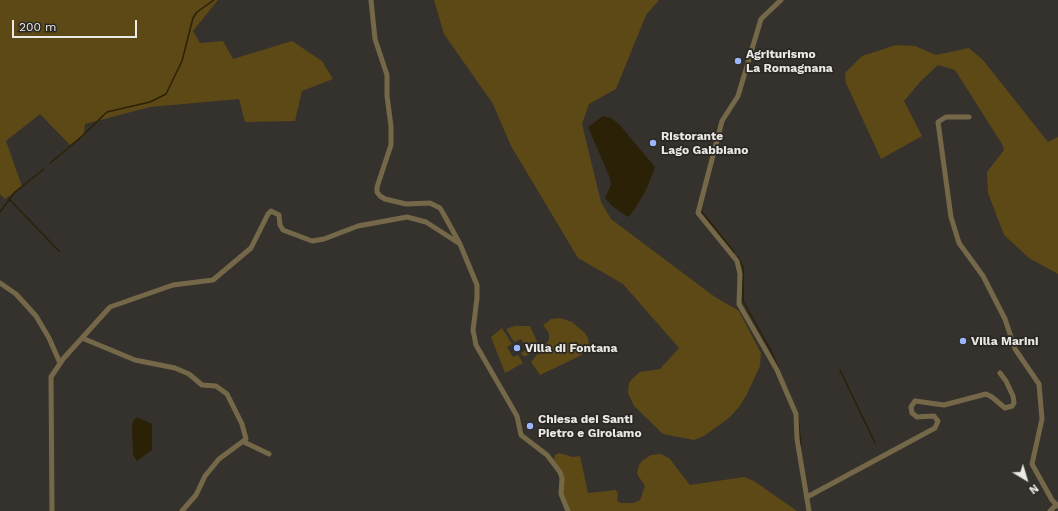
<!DOCTYPE html>
<style>
body{margin:0}
#map{position:relative;width:1058px;height:511px;overflow:hidden;background:#35322d;font-family:"Work Sans",sans-serif}
canvas{display:block}
.north{position:absolute;left:1006px;top:459px;width:40px;height:40px;-webkit-text-stroke:3px #2b2823;paint-order:stroke;rotate:142deg;font-size:11px;font-weight:700;line-height:16px;text-align:center;color:#ebe9e6}
.north::after{content:'';display:block;margin:auto;width:14px;height:18px;background:#ebe9e6;clip-path:polygon(50% 0,100% 100%,50% 72%,0 100%)}
.scale{position:absolute;left:12px;top:20px;width:125px;height:18px;box-sizing:border-box;border:2px solid #ebe9e6;border-top:0;padding-left:5px;font-size:12px;line-height:14px;white-space:nowrap;color:#ebe9e6;-webkit-text-stroke:3px #2b2823;paint-order:stroke}
</style>
<div id="map">
<canvas width="1058" height="511"></canvas>
<div class="north">N</div>
<div class="scale">200 m</div>
</div>
<script>
const c = document.querySelector('canvas').getContext('2d');
c.lineJoin = 'round';
function fillPath(path, color) { c.fillStyle = color; c.fill(path, 'evenodd'); }
const shape = rows => new Path2D(rows.map(r => 'M' + r).join(''));
function strokePath(path, color, width, dash) { c.strokeStyle = color; c.lineWidth = width; c.lineCap = dash ? 'butt' : 'round'; c.setLineDash(dash || []); c.stroke(path); }
function write(font, color, halo, rows, align = 'center') {
  c.font = font + ' "Work Sans",sans-serif'; c.lineWidth = 3.5; c.setLineDash([]); c.textBaseline = 'middle'; c.strokeStyle = halo; c.fillStyle = color; for (const [text, x, y, turn = 0] of rows) {
    c.save(); c.translate(x, y); c.rotate((+turn || 0) * Math.PI / 180); c.textAlign = isNaN(turn) ? turn : align; if (halo) c.strokeText(text, 0, 0); c.fillText(text, 0, 0); c.restore();
  }
}
fillPath(shape([
 [0,0,218,0,193,31,200,43,223,41,233,59,292,41,322,61,333,79,302,91,295,121,245,122,239,99,150,107,85,124,84,134,70,145,40,114,6,141,22,186,5,199,0,194],
 [434,0,659,0,646,15,616,89,589,104,582,124,601,202,611,219,715,297,739,311,761,353,760,366,746,396,739,407,729,418,704,436,694,440,663,434,634,406,628,393,629,383,632,379,640,372,660,369,679,348,623,284,578,258,511,146,493,104,444,34],
 [896,45,915,46,936,55,969,48,983,60,1048,142,1058,137,1058,274,1029,258,1004,235,988,193,987,172,1004,150,1002,144,955,70,938,65,920,82,904,101,922,136,881,159,846,83,845,73,862,56],
 [560,318,572,322,585,333,588,338,589,348,580,356,540,375,531,362,549,340,549,333,543,325,551,319],
 [515,326,530,326,540,348,526,356,523,356,521,353,527,349,521,339,514,342,506,329],
 [502,328,512,344,507,347,513,357,518,355,523,363,505,373,491,337],
 [559,453,573,457,580,456,588,493,616,490,618,493,617,501,621,503,634,503,640,500,645,486,637,474,639,465,642,461,651,455,661,454,669,458,690,485,744,477,754,481,797,511,569,511,562,492,559,468,554,460,555,455]
]), '#5c4916');
fillPath(shape([
 [603,116,611,118,619,124,655,167,647,188,635,209,628,217,612,206,605,198,611,185,610,178,588,127],
 [137,417,152,424,152,450,137,461,133,455,132,429,133,421]
]), '#2b2106');
strokePath(shape([
 [50,163,78,140,107,112,150,102,166,94,182,61,193,18,197,12,214,0],
 [9,199,59,251],
 [701,211,734,252],
 [0,212,15,192,44,169],
 [738,257,743,267,743,301,771,351,779,369],
 [840,370,875,443],
 [798,416,801,446]
]), '#2b2106', 1.5);
strokePath(shape([
 [371,0,375,39,387,75,387,96,391,126,391,145,377,187,377,192,380,196,385,199,406,204,430,203,440,208,443,213,460,244,477,285,477,298,473,330,476,345,517,416,521,435,547,455,560,472,562,478,561,494,568,511],
 [781,0,761,19,738,96,722,121,698,213,737,261,740,274,739,304,777,370,796,414,797,439,809,511],
 [969,117,946,117,938,122,951,217,959,243,983,276,1005,319,1015,349,1039,384,1042,419,1032,464,1052,500,1058,506],
 [0,283,16,294,36,316,49,338,60,363],
 [82,338,135,360,175,368,189,374,202,385,216,386,227,394,242,424,246,439,219,459,205,476,196,495,182,511],
 [244,442,269,454],
 [807,497,935,428,938,421,934,416,917,417,912,413,911,407,915,401,944,405,986,394,992,397,1005,408,1012,406,1014,403,1013,396,1006,381,1000,373],
 [52,511,51,377,63,359,110,307,173,285,213,280,251,248,268,214,271,211,279,215,280,225,283,230,312,241,324,239,358,226,407,217,426,222,460,244],
 [1050,511,1056,505]
]), '#756849', 5);
for (const [x, y, r, color] of [
 [738,61,4,"#9bb5fd"],
 [653,143,4,"#9bb5fd"],
 [963,341,4,"#9bb5fd"],
 [517,348,4,"#9bb5fd"],
 [530,426,4,"#9bb5fd"]
]) { const dot = new Path2D(); dot.arc(x, y, r, 0, 2 * Math.PI); c.fillStyle = color; c.fill(dot); strokePath(dot, '#2b2823', 1.5); }
write('bold 12px', '#ebe9e6', '#2b2823', [
 ["Agriturismo",746,54],
 ["La Romagnana",746,68],
 ["Ristorante",661,136],
 ["Lago Gabbiano",661,150],
 ["Villa Marini",971,341],
 ["Villa di Fontana",525,348],
 ["Chiesa dei Santi",538,419],
 ["Pietro e Girolamo",538,433]
], 'left');
</script>
